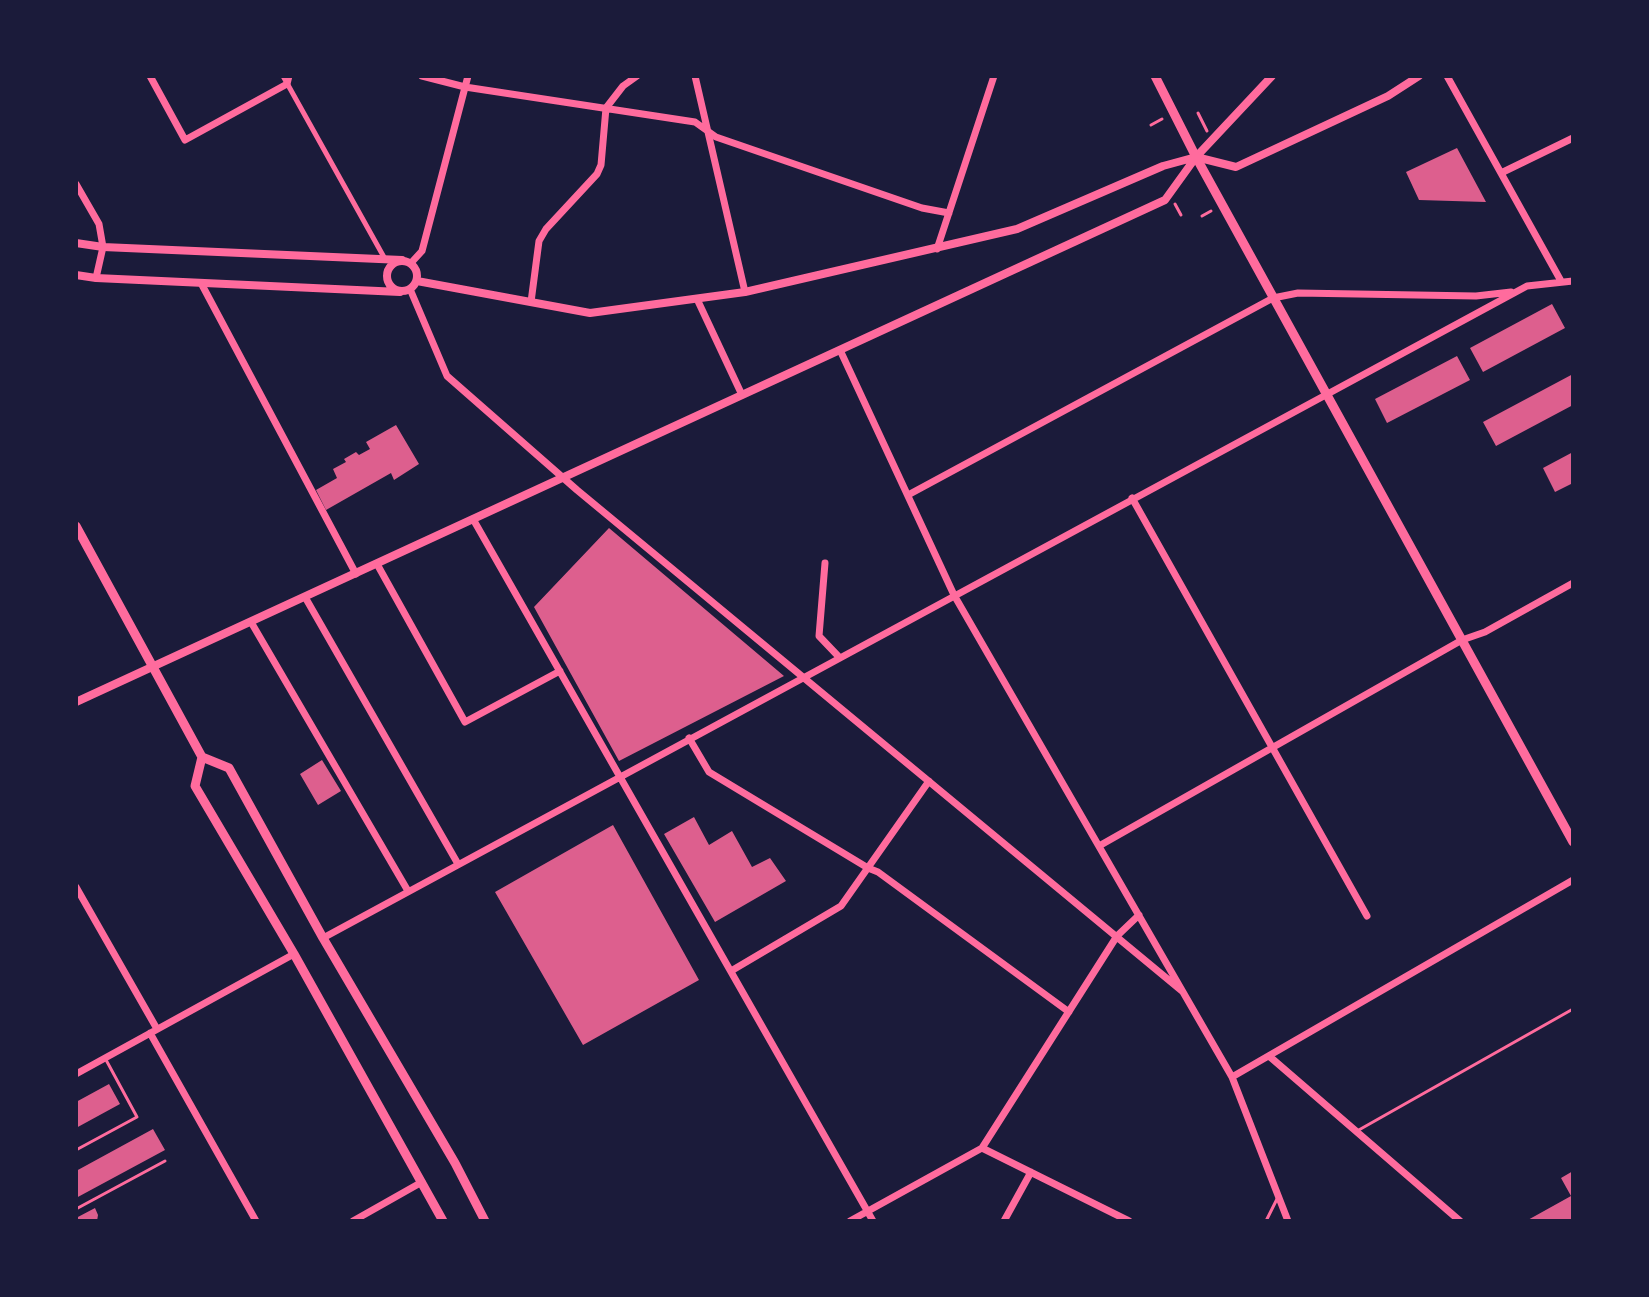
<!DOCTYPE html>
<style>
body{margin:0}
#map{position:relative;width:1649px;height:1297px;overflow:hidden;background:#1b1b3a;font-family:Barlow,sans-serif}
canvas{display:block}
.frame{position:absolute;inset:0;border:78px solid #1b1b3a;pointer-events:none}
</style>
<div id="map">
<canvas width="1649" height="1297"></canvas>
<div class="frame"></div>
</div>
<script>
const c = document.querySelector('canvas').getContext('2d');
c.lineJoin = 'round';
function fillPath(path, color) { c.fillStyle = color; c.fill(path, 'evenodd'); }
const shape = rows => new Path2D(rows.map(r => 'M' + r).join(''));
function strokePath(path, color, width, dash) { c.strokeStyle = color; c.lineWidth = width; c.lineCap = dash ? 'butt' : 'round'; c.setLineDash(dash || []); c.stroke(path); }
fillPath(shape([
 [1457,148,1486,202,1419,200,1406,172],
 [1552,304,1565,328,1483,372,1470,348],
 [1457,356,1470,380,1387,423,1375,399],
 [1573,374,1573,405,1496,446,1483,422],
 [396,425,419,464,394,480,391,473,326,510,316,490,337,478,333,469,346,462,344,459,356,452,359,455,370,449,366,442],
 [1573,452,1573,483,1555,492,1543,468],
 [609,528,784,676,619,761,534,607],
 [322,760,341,791,318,805,300,774],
 [694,817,709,845,732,831,752,867,770,858,786,881,715,922,664,834],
 [613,825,699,980,583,1045,495,892],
 [109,1084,120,1104,76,1128,76,1102],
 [153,1129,165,1150,76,1198,76,1171],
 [1573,1171,1573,1221,1526,1221,1571,1196,1561,1178],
 [95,1208,98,1215,97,1221,76,1221,76,1218]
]), '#dd5f8e');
strokePath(shape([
 [1198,113,1207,131],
 [1151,125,1162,119],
 [1175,204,1181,215],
 [1202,216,1211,211]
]), '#ff6b9d', 3);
strokePath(shape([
 [1357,1131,1573,1009],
 [76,1150,137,1117,105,1058],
 [76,1209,165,1161],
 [1266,1221,1277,1199]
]), '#ff6b9d', 3);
strokePath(shape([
 [283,76,385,259]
]), '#ff6b9d', 5);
strokePath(shape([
 [150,76,185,140,287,84,289,76],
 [422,76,465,87,695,122,716,137,922,208,949,213],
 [695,76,745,292],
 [1447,76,1561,281],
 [1501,173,1573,138],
 [76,184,99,224,103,247,96,278],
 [937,249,994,76],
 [411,263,422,251,468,76],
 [201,283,356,574],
 [410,289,447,376,577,490,1182,991],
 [697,299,742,395],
 [531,302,539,241,546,229,597,174,601,165,606,108,623,86,637,76],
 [840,350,954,595,1232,1077,1288,1221],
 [908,495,1273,298,1298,293,1476,296,1511,292],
 [1132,498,1367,916],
 [473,519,873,1221],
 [825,563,819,636,839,657],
 [377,564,465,722,560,671],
 [305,597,458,864],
 [251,622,408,891],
 [689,738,709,772,868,868,878,872,1069,1012],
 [1099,846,1462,640,1485,632,1573,583],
 [76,887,157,1029],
 [323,938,1527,286,1573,281],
 [731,971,841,906,929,781],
 [150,1033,256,1221],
 [1269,1056,1460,1221],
 [76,1074,294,954],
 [1232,1077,1573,880],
 [982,1148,1129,1221],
 [353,1221,422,1182],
 [850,1221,982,1148,1117,936,1139,915],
 [1004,1221,1031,1172]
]), '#ff6b9d', 7);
strokePath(shape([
 [76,243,103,247,402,260],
 '387 276a15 15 0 1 1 30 0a15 15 0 1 1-30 0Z',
 [76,275,96,278,400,292],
 [417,281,590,313,745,292,1017,229,1163,166,1196,157,1236,167,1388,96,1419,76],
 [76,702,1165,200,1196,157,1272,76]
]), '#ff6b9d', 8);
strokePath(shape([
 [1155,76,1196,157,1573,842],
 [76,526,202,757,229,768,323,938,455,1163,485,1221],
 [202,757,195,786,294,954,443,1221]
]), '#ff6b9d', 9);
</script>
